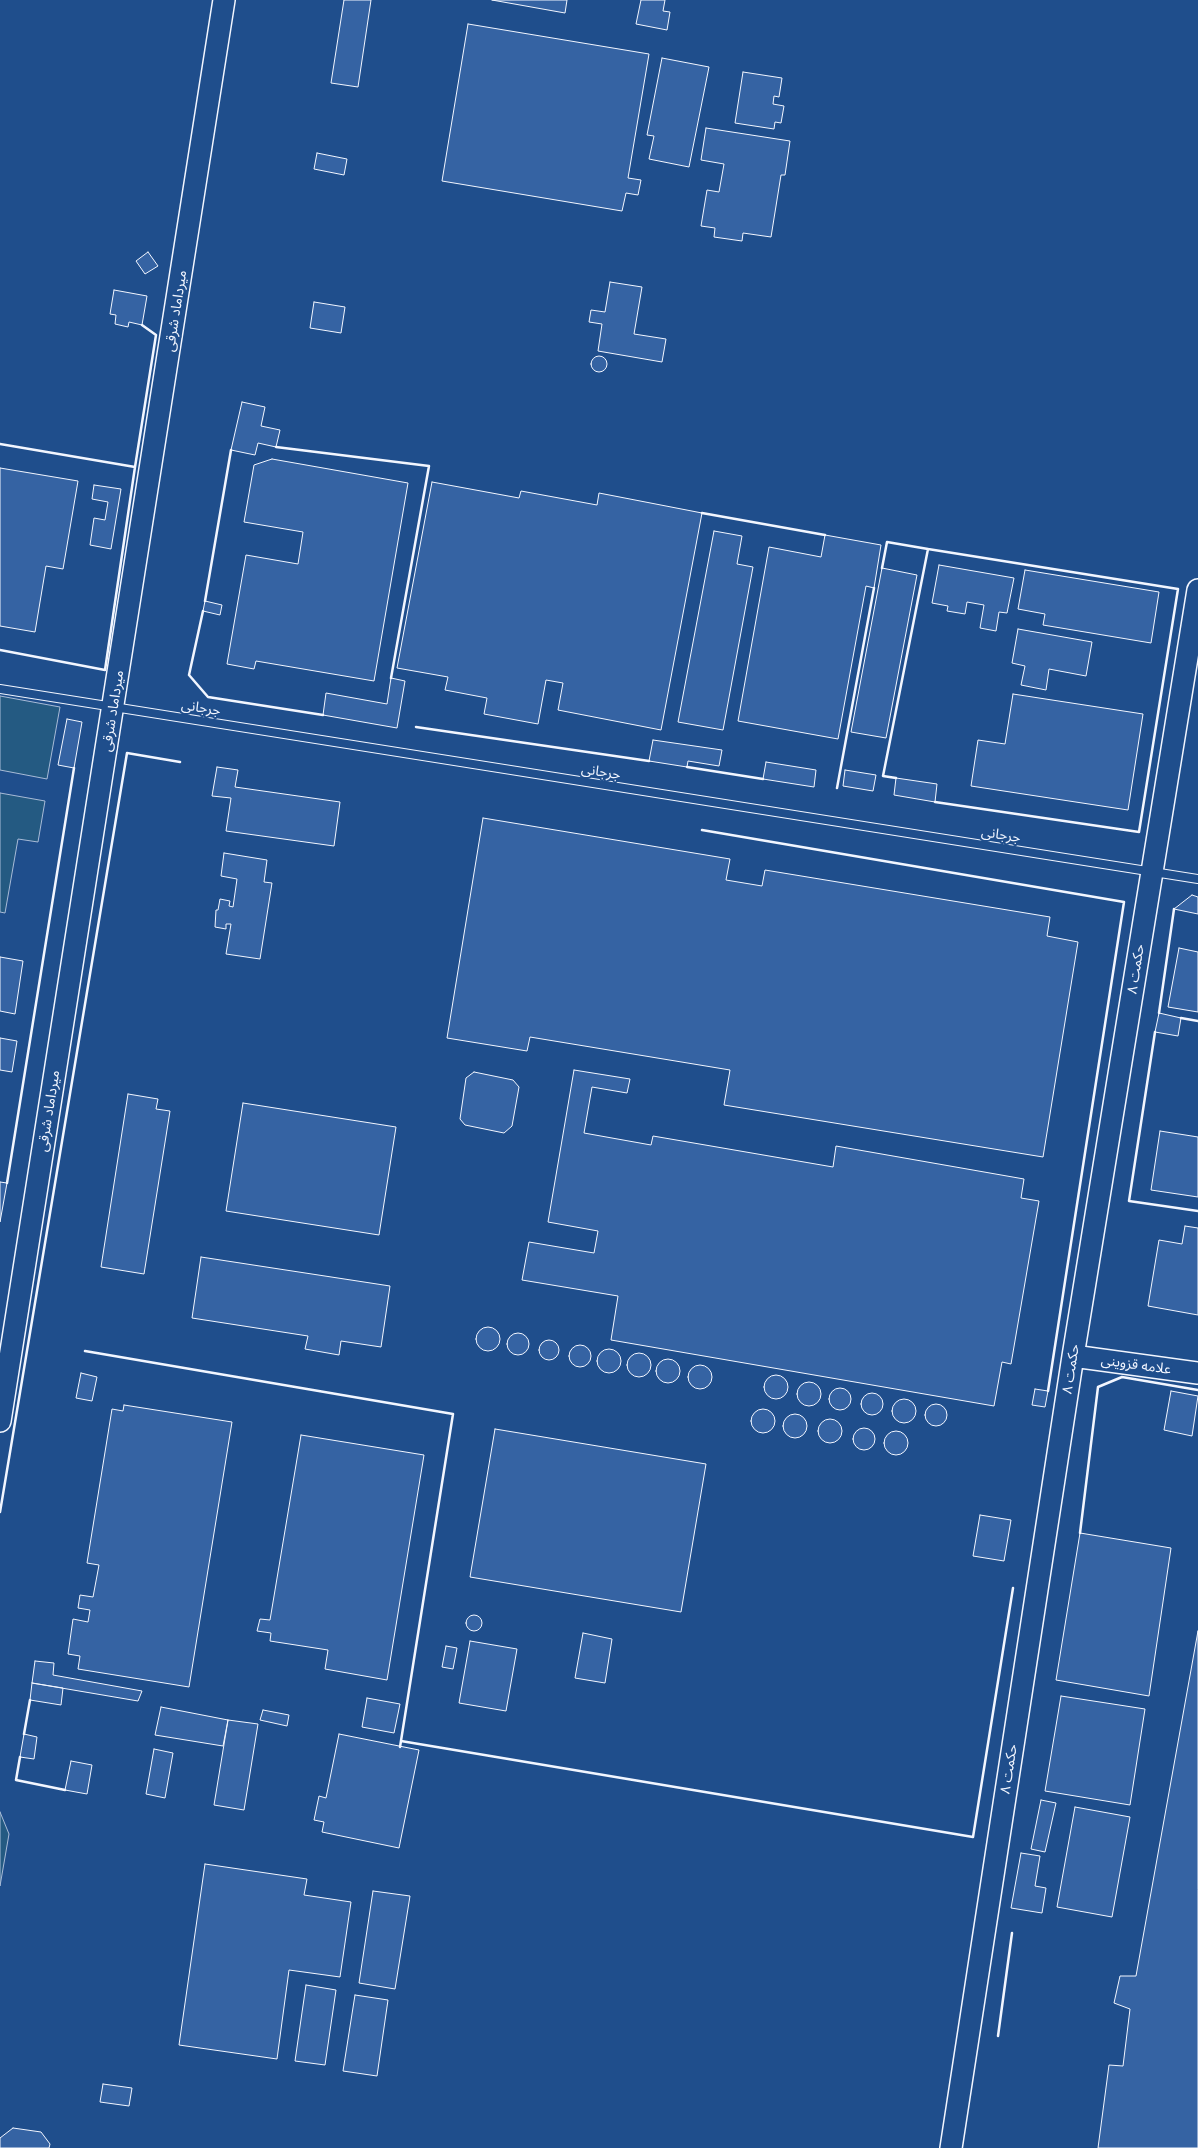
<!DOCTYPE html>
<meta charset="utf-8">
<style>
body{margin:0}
canvas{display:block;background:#1f4e8c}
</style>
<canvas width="1198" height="2148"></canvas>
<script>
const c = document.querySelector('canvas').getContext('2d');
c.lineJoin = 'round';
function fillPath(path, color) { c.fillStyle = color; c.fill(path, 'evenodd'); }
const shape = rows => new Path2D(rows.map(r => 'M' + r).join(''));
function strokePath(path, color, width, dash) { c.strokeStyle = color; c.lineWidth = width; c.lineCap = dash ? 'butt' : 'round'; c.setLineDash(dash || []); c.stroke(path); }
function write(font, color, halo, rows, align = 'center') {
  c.font = font + ' Montserrat,"Noto Sans Arabic",sans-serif'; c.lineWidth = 4; c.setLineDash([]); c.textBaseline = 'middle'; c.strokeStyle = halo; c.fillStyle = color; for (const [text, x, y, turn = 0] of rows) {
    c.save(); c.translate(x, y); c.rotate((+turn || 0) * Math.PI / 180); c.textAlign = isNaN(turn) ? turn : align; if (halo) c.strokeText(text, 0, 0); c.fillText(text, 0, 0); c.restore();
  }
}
const green = shape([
 [0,696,60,707,47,779,0,770,0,696],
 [0,793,45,801,38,842,18,839,5,913,0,912,0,793],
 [0,1812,9,1834,0,1886,0,1812]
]);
fillPath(green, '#245a82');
strokePath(green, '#a8bbd7', 1);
const building = shape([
 [344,0,371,0,358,87,331,83,344,0],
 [492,0,567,0,565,13,492,0],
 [641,0,665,0,663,11,670,12,667,30,636,24,641,0],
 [468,24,649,54,628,178,641,180,638,195,626,193,622,211,442,181,468,24],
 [662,58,709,67,689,167,649,159,654,136,647,135,662,58],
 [743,72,782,78,779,97,774,96,773,104,784,106,781,123,775,122,774,129,735,123,743,72],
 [706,128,790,141,785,175,781,175,771,237,743,233,742,241,714,237,715,228,701,226,707,190,719,192,724,164,701,160,706,128],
 [317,153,347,159,344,175,314,169,317,153],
 [148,252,158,266,145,274,136,261,148,252],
 [610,282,642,287,634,334,666,339,662,362,598,351,602,324,589,322,591,310,605,312,610,282],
 [114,290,147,296,142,325,129,322,128,327,115,324,116,315,110,314,114,290],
 [314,302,345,307,341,333,310,328,314,302],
 '591 364a8 8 0 1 1 16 0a8 8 0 1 1-16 0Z',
 [242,402,265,407,261,426,280,430,276,447,258,443,255,455,231,450,242,402],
 [272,459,408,483,374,681,256,661,254,669,227,664,246,555,298,564,303,532,244,522,254,465,272,459],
 [0,468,78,481,63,569,46,566,35,632,0,626,0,468],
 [432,482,519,498,521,491,597,505,599,493,702,513,661,730,558,710,563,683,546,680,538,724,484,714,487,698,445,690,448,677,397,668,432,482],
 [94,485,121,489,111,549,90,545,94,518,105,520,108,502,92,499,94,485],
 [714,531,742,536,737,564,753,567,723,730,678,722,714,531],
 [825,535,881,545,874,588,866,586,838,739,738,721,769,547,821,557,825,535],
 [939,565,1014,578,1007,613,999,612,996,631,980,628,984,605,967,602,965,614,947,611,948,606,932,603,939,565],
 [882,568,917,575,886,738,851,732,882,568],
 [1025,570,1159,592,1151,643,1043,625,1045,614,1018,609,1025,570],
 [205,601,222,605,220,615,203,611,205,601],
 [1018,629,1092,642,1086,676,1049,669,1046,690,1021,685,1025,666,1012,663,1018,629],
 [391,678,405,681,397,728,323,715,326,693,387,704,391,678],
 [1013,694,1143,714,1128,810,971,786,978,740,1005,744,1013,694],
 [67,719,82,722,74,768,58,765,67,719],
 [653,740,722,750,719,766,688,761,687,767,649,761,653,740],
 [766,762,816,770,814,787,763,779,766,762],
 [217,767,238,770,235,787,340,802,334,846,226,831,231,798,212,796,217,767],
 [845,770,876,775,873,791,843,786,845,770],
 [896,778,937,784,935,802,894,795,896,778],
 [483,818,730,859,726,880,762,886,765,870,1050,917,1047,936,1078,942,1043,1157,724,1105,730,1070,530,1037,527,1051,447,1038,483,818],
 [224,853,267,860,264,882,272,883,260,959,226,954,231,924,226,924,226,929,215,927,216,910,218,910,220,899,230,901,229,906,233,907,237,879,221,876,224,853],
 [1192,895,1198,897,1198,914,1174,909,1192,895],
 [1179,948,1198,952,1198,1012,1168,1007,1179,948],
 [0,957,23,961,15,1014,0,1011,0,957],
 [1159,1013,1181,1018,1178,1036,1155,1032,1159,1013],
 [0,1038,17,1041,12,1072,0,1070,0,1038],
 [574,1070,630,1079,627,1093,592,1087,584,1133,651,1145,653,1136,833,1167,836,1146,1024,1179,1021,1198,1039,1201,1011,1364,1002,1362,994,1406,611,1340,618,1296,522,1280,529,1242,594,1253,598,1231,548,1222,574,1070],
 [474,1072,513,1080,519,1087,512,1126,504,1133,465,1125,460,1119,466,1078,474,1072],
 [128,1094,158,1099,156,1109,170,1111,144,1274,101,1267,128,1094],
 [243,1103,396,1127,379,1235,226,1211,243,1103],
 [1160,1131,1198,1137,1198,1197,1151,1190,1160,1131],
 [0,1182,7,1183,0,1222,0,1182],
 [1185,1226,1198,1228,1198,1315,1148,1306,1159,1240,1182,1244,1185,1226],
 [201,1257,390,1286,381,1347,341,1341,339,1355,305,1349,308,1336,192,1318,201,1257],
 '476 1339a12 12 0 1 1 24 0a12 12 0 1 1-24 0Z',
 '507 1344a11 11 0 1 1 22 0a11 11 0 1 1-22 0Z',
 '539 1350a10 10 0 1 1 20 0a10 10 0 1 1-20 0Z',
 '569 1356a11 11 0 1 1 22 0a11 11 0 1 1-22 0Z',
 '597 1361a12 12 0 1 1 24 0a12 12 0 1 1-24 0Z',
 '627 1365a12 12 0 1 1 24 0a12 12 0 1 1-24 0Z',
 '656 1371a12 12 0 1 1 24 0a12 12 0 1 1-24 0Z',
 '688 1377a12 12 0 1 1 24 0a12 12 0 1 1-24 0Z',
 [81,1373,97,1377,92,1401,76,1398,81,1373],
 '764 1387a12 12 0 1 1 24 0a12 12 0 1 1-24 0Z',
 '797 1394a12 12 0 1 1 24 0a12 12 0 1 1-24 0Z',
 '829 1399a11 11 0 1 1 22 0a11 11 0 1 1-22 0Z',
 [1035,1389,1048,1391,1045,1407,1032,1405,1035,1389],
 [1171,1391,1198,1396,1192,1436,1164,1430,1171,1391],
 '861 1404a11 11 0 1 1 22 0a11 11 0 1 1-22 0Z',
 '892 1411a12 12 0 1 1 24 0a12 12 0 1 1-24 0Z',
 '925 1415a11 11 0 1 1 22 0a11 11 0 1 1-22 0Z',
 [124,1405,232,1422,189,1687,78,1669,80,1656,68,1654,73,1619,88,1622,90,1610,78,1608,80,1595,93,1597,99,1565,87,1563,112,1409,123,1411,124,1405],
 '751 1421a12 12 0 1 1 24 0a12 12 0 1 1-24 0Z',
 '783 1426a12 12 0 1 1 24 0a12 12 0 1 1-24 0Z',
 '818 1431a12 12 0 1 1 24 0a12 12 0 1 1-24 0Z',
 '853 1439a11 11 0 1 1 22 0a11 11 0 1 1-22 0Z',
 [495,1429,706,1464,681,1612,470,1577,495,1429],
 '884 1443a12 12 0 1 1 24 0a12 12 0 1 1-24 0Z',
 [301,1435,424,1455,387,1680,325,1669,328,1650,270,1641,271,1633,257,1631,260,1619,270,1620,301,1435],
 [980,1515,1011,1520,1004,1561,973,1556,980,1515],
 [1080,1533,1171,1548,1149,1696,1056,1680,1080,1533],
 '466 1623a8 8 0 1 1 16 0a8 8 0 1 1-16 0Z',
 [1198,1631,1198,2148,1098,2148,1109,2065,1123,2066,1130,2009,1114,2003,1120,1976,1136,1976,1198,1631],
 [583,1633,612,1639,605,1683,575,1678,583,1633],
 [470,1641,517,1649,506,1711,459,1703,470,1641],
 [446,1646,457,1648,453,1669,442,1667,446,1646],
 [35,1661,54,1663,53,1675,142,1691,138,1701,32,1683,35,1661],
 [32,1683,63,1688,61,1705,30,1700,32,1683],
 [1061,1696,1145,1709,1130,1805,1045,1791,1061,1696],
 [367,1698,400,1704,394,1733,362,1727,367,1698],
 [161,1707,228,1720,223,1746,155,1735,161,1707],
 [263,1710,289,1715,287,1726,260,1720,263,1710],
 [228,1720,258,1724,244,1810,214,1805,228,1720],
 [24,1734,37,1737,34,1759,20,1757,24,1734],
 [339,1734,419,1750,399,1848,322,1832,324,1822,314,1820,319,1796,326,1798,339,1734],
 [154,1749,173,1753,165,1798,146,1794,154,1749],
 [71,1761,92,1765,87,1794,65,1790,71,1761],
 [1041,1800,1056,1803,1045,1852,1031,1849,1041,1800],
 [1075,1807,1130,1817,1112,1917,1057,1907,1075,1807],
 [1021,1853,1040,1856,1035,1886,1046,1888,1042,1913,1011,1908,1021,1853],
 [205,1864,307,1879,304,1895,351,1902,340,1977,289,1970,277,2059,179,2045,205,1864],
 [373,1891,410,1896,395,1989,359,1983,373,1891],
 [306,1985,336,1990,325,2065,295,2061,306,1985],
 [355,1995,388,2000,377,2076,343,2071,355,1995],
 [103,2084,132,2088,129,2106,100,2102,103,2084],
 [13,2128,41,2132,50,2144,49,2148,0,2148,0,2138,13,2128]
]);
fillPath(building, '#3563a3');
strokePath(building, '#f2f6ff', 1);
const lane = shape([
 [0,689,1198,879]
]);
const secondary = shape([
 [1073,1356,1198,1373],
 [0,1421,224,0],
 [951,2148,1073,1356,1198,590]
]);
strokePath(lane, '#f2f6ff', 10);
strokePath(secondary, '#f2f6ff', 24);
strokePath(lane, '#1f4e8c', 8);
strokePath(secondary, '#1f4e8c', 21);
strokePath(shape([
 [0,444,135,467,105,670,0,650],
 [276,447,429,466,391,678],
 [135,467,156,335,142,325],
 [702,513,825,535],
 [882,568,887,542,928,549],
 [205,601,231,450],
 [203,611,189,675,208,697,323,715],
 [416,727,649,761],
 [687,767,763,779],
 [896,778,883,776,928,549,1178,589,1139,832,935,802],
 [837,788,874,588],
 [702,830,1124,902,1048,1391],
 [1159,1013,1174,909],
 [1181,1018,1198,1021],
 [1155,1032,1129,1201,1198,1211],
 [7,1183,74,768],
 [85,1351,453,1414,400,1747],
 [0,1512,127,753,180,762],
 [1080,1533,1098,1387,1122,1377,1198,1390],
 [24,1734,30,1700],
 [401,1741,973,1837,1013,1588],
 [20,1757,16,1780,65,1790],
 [998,2036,1012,1933]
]), '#f2f6ff', 2.5);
write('14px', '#f2f6ff', '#1f4e8c', [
 ["میرداماد شرقی",176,311,-81],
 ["جرجانی",201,708,9],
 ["میرداماد شرقی",113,711,-81],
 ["جرجانی",601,772,9],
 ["جرجانی",1001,835,9],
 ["حکمت ۸",1136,969,-81],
 ["میرداماد شرقی",49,1111,-81],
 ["علامه قزوینی",1136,1365,8],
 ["حکمت ۸",1071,1369,-81],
 ["حکمت ۸",1009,1769,-81]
]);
</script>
